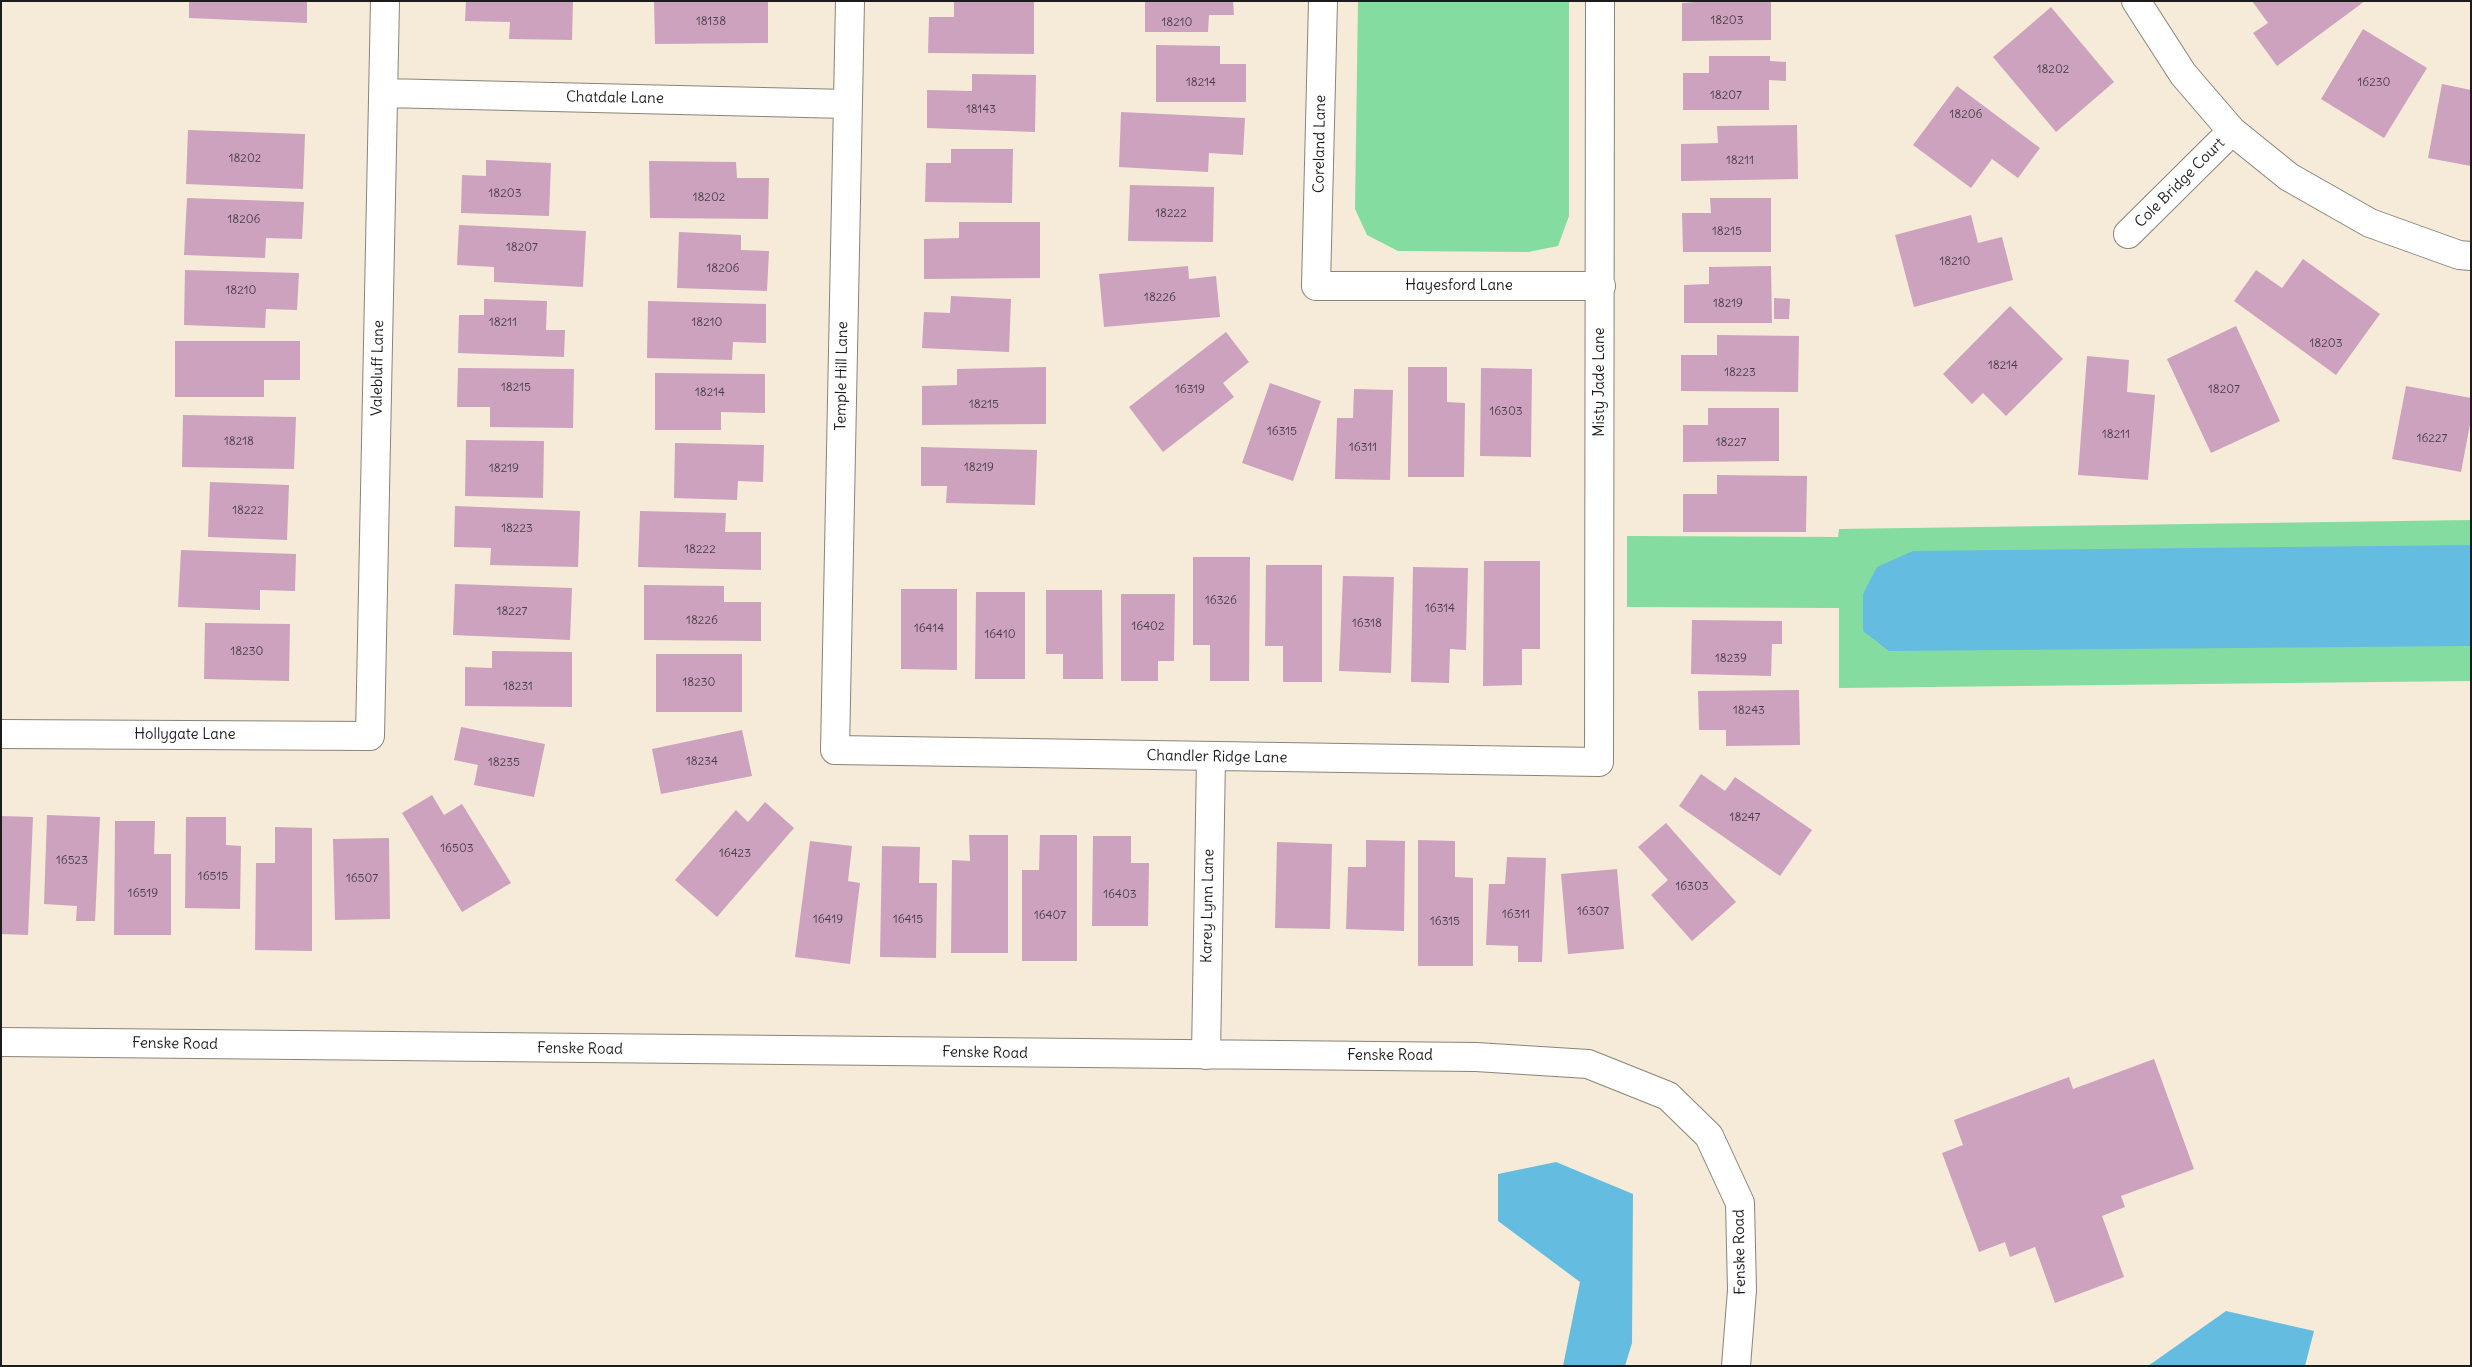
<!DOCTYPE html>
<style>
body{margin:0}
#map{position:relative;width:2472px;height:1367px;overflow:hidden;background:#f6ebd8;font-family:Delius,sans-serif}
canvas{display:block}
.frame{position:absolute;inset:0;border:2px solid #1c1c1c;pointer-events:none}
</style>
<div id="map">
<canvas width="2472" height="1367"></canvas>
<div class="frame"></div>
</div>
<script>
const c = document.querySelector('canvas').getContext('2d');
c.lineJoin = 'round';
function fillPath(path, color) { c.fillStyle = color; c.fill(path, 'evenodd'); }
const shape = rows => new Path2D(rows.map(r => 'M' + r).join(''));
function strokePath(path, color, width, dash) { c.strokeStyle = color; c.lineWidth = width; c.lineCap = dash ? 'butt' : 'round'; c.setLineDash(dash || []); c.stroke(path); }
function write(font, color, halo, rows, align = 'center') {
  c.font = font + ' Delius,sans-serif'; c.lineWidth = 5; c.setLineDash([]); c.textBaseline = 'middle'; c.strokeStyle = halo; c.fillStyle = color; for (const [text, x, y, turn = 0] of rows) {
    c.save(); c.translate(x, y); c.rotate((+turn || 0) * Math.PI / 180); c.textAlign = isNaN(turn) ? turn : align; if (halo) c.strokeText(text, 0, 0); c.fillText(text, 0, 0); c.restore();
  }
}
fillPath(shape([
 [1358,1,1569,1,1569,216,1558,246,1528,252,1398,251,1367,235,1355,209],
 [2471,520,2471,681,1839,688,1839,608,1627,607,1627,536,1838,537,1839,529]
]), '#84dca1');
fillPath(shape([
 [2471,545,2471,646,1889,651,1863,631,1863,594,1877,567,1913,551],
 [1556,1162,1633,1194,1632,1343,1625,1366,1563,1366,1580,1282,1498,1221,1498,1174],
 [2226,1311,2314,1331,2305,1366,2148,1366]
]), '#64bde1');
fillPath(shape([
 [189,1,307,1,307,23,189,18],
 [466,1,573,1,572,40,509,39,510,22,465,21],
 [654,1,768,1,768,43,655,44],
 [1145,1,1233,1,1234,15,1209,15,1208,32,1145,32],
 [1709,1,1771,1,1771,40,1682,41,1682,3],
 [2252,1,2365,1,2277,66,2253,33,2268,23],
 [954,2,1034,2,1034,54,928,53,929,17,954,17],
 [2051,7,2114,82,2056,132,1993,57],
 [2363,29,2427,68,2384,138,2321,99],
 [1156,45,1220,46,1220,64,1246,64,1246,102,1156,102],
 [1709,56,1770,56,1770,61,1786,62,1786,81,1769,80,1769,110,1683,110,1683,73,1709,73],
 [972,74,1036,75,1035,132,927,128,927,90,972,91],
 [2442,84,2471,90,2471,166,2428,158],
 [1957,86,2040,148,2018,178,1992,159,1971,188,1913,145],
 [1121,112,1245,118,1243,155,1209,153,1208,172,1119,167],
 [1797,125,1798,179,1681,181,1681,144,1718,143,1717,126],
 [188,130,305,134,303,189,186,184],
 [951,149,1013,149,1012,203,925,202,926,163,951,163],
 [486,160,551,163,549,216,461,213,462,175,486,176],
 [649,161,736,162,737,178,769,178,768,219,650,218],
 [1130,185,1214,187,1213,242,1128,241],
 [187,198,304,202,302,239,266,238,265,258,184,255],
 [1710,198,1771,198,1771,252,1683,252,1682,213,1711,213],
 [1971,215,1978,243,2002,237,2013,280,1914,307,1895,235],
 [959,222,1040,222,1040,278,924,279,924,239,959,238],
 [459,225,586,231,583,287,494,282,494,267,457,265],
 [679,232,741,235,741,250,769,251,767,291,677,288],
 [2303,259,2380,314,2336,375,2234,301,2256,270,2282,288],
 [1188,266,1189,279,1216,276,1220,317,1104,327,1099,274],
 [1771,266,1772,323,1684,323,1684,285,1709,284,1709,267],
 [185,270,299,273,297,310,266,309,265,328,184,325],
 [951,296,1011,299,1009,352,922,348,924,312,950,313],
 [1774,298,1790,299,1789,319,1774,319],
 [484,299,547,301,546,330,565,330,564,357,458,353,459,315,484,315],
 [648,301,766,304,766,343,733,342,732,360,647,358],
 [2010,306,2063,359,2006,416,1983,393,1972,404,1943,374],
 [2236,326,2280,421,2211,453,2167,359],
 [1226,332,1249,362,1223,383,1234,397,1163,452,1129,407],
 [1717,335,1799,336,1798,392,1681,391,1681,355,1717,355],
 [175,341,300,341,300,380,264,380,264,397,175,397],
 [2087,356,2129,360,2127,392,2155,395,2148,480,2078,475],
 [1046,367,1046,424,922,425,922,386,957,385,957,369],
 [1408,367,1447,367,1447,402,1465,403,1464,477,1408,477],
 [458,368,574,369,573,428,490,427,490,407,457,407],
 [1481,368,1532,369,1531,457,1480,456],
 [655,373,765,374,765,413,721,412,721,430,655,430],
 [1270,383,1321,401,1293,481,1242,463],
 [2406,386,2471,398,2471,419,2461,472,2392,459],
 [1354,389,1393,390,1390,480,1335,479,1337,418,1353,418],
 [1708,408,1779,408,1779,461,1683,462,1683,425,1708,425],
 [183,415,296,417,294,469,182,467],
 [466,440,544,441,543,498,465,496],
 [675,443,764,445,763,482,738,481,737,500,674,498],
 [921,447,1037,450,1035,505,946,503,947,486,921,486],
 [1717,475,1807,476,1806,532,1683,532,1683,494,1717,494],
 [210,482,289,485,287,540,208,537],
 [455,506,580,511,578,567,490,565,491,548,454,547],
 [640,511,726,513,725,532,761,532,761,570,638,567],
 [181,550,296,554,295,591,260,590,260,610,178,607],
 [1193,557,1250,557,1249,681,1210,681,1210,645,1193,645],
 [1484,561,1540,561,1540,649,1522,649,1522,685,1483,686],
 [1266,565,1322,565,1322,682,1283,682,1283,646,1265,646],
 [1413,567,1468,568,1466,650,1450,649,1449,683,1411,682],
 [1343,576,1394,577,1391,673,1339,671],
 [455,584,572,588,570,640,453,635],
 [644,585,724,586,724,602,761,602,761,641,644,640],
 [901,589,957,589,957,670,901,669],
 [1046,590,1102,590,1103,679,1063,679,1063,654,1046,654],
 [976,592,1025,592,1025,679,975,679],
 [1121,594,1175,594,1174,661,1158,661,1158,681,1121,681],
 [1692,620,1782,621,1782,644,1772,644,1771,676,1691,674],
 [205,623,290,624,289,681,204,679],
 [492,651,572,652,572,707,465,706,465,667,492,668],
 [656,654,742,654,742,712,656,712],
 [1799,690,1800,745,1726,746,1726,730,1699,730,1698,691],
 [461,727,545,744,534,797,474,785,478,765,454,760],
 [742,730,752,776,661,794,652,749],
 [1701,774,1725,791,1735,777,1812,830,1780,876,1679,806],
 [432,795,444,815,462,804,511,883,462,912,402,813],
 [765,802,794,828,717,917,675,880,736,810,748,822],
 [47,815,100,817,95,921,76,921,77,906,44,904],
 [1,816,33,817,28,935,1,934],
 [186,817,226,817,226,845,241,846,240,909,185,908],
 [115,821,155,821,154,854,171,854,171,935,114,935],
 [1666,823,1736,902,1692,941,1651,895,1668,880,1638,847],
 [275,827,312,828,312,951,255,950,256,863,275,863],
 [969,835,1008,835,1008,953,951,953,952,860,970,861],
 [1040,835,1077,835,1077,961,1022,961,1022,870,1039,870],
 [1093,836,1131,836,1131,863,1149,863,1148,926,1092,926],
 [389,838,390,919,335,920,333,839],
 [1366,840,1405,841,1404,931,1346,929,1348,867,1366,867],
 [1418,840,1455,841,1455,877,1473,878,1473,966,1418,966],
 [810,841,852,846,848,881,860,883,850,964,795,957],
 [1277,842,1332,844,1330,929,1275,928],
 [882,846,920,847,919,883,937,883,936,958,880,957],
 [1507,857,1546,858,1542,962,1518,962,1518,946,1486,945,1489,884,1505,884],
 [1617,869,1624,949,1568,954,1561,874],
 [2154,1059,2194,1169,2121,1196,2125,1207,2102,1216,2124,1277,2055,1303,2035,1247,2010,1257,2005,1242,1979,1252,1942,1153,1963,1145,1954,1120,2069,1077,2073,1089]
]), '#cca2bf');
const minor = shape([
 [850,1,835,750,1599,762,1600,1],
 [1323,1,1316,286,1601,286],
 [2136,1,2183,74,2232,131,2289,177,2370,223,2459,255,2471,256],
 [384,93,847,104],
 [2128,234,2232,131],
 [1,734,370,736,385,1],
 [1,1042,1476,1057,1588,1064,1668,1096,1709,1136,1740,1203,1742,1290,1736,1366],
 [1206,1055,1211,757]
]);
strokePath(minor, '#89847a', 30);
strokePath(minor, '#fff', 28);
write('12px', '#483e45', null, [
 ["18203",1727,21],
 ["18138",711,22],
 ["18210",1177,23],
 ["18202",2053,70],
 ["18214",1201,83],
 ["16230",2374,83],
 ["18207",1726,96],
 ["18143",981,110],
 ["18206",1966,115],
 ["18202",245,159],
 ["18211",1740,161],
 ["18203",505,194],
 ["18202",709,198],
 ["18222",1171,214],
 ["18206",244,220],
 ["18215",1727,232],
 ["18207",522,248],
 ["18210",1955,262],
 ["18206",723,269],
 ["18210",241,291],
 ["18226",1160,298],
 ["18219",1728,304],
 ["18211",503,323],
 ["18210",707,323],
 ["18203",2326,344],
 ["18214",2003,366],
 ["18223",1740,373],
 ["18215",516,388],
 ["16319",1190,390],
 ["18207",2224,390],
 ["18214",710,393],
 ["18215",984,405],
 ["16303",1506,412],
 ["16315",1282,432],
 ["18211",2116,435],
 ["16227",2432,439],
 ["18218",239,442],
 ["18227",1731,443],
 ["16311",1363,448],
 ["18219",979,468],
 ["18219",504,469],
 ["18222",248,511],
 ["18223",517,529],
 ["18222",700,550],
 ["16326",1221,601],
 ["16314",1440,609],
 ["18227",512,612],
 ["18226",702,621],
 ["16318",1367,624],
 ["16402",1148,627],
 ["16414",929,629],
 ["16410",1000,635],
 ["18230",247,652],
 ["18239",1731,659],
 ["18230",699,683],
 ["18231",518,687],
 ["18243",1749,711],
 ["18234",702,762],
 ["18235",504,763],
 ["18247",1745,818],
 ["16503",457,849],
 ["16423",735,854],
 ["16523",72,861],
 ["16515",213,877],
 ["16507",362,879],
 ["16303",1692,887],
 ["16519",143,894],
 ["16403",1120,895],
 ["16307",1593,912],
 ["16311",1516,915],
 ["16407",1050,916],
 ["16419",828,920],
 ["16415",908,920],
 ["16315",1445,922]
]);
write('15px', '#1c1c1c', '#fff', [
 ["Chatdale Lane",615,98,1],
 ["Coreland Lane",1320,144,-89],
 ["Cole Bridge Court",2180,183,-45],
 ["Hayesford Lane",1459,286],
 ["Valebluff Lane",378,368,-89],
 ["Temple Hill Lane",842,376,-89],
 ["Misty Jade Lane",1600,382,-90],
 ["Hollygate Lane",185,735],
 ["Chandler Ridge Lane",1217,757,1],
 ["Karey Lynn Lane",1208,906,-89],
 ["Fenske Road",175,1044,1],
 ["Fenske Road",580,1049,1],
 ["Fenske Road",985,1053,1],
 ["Fenske Road",1390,1056],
 ["Fenske Road",1740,1252,-91]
]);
</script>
